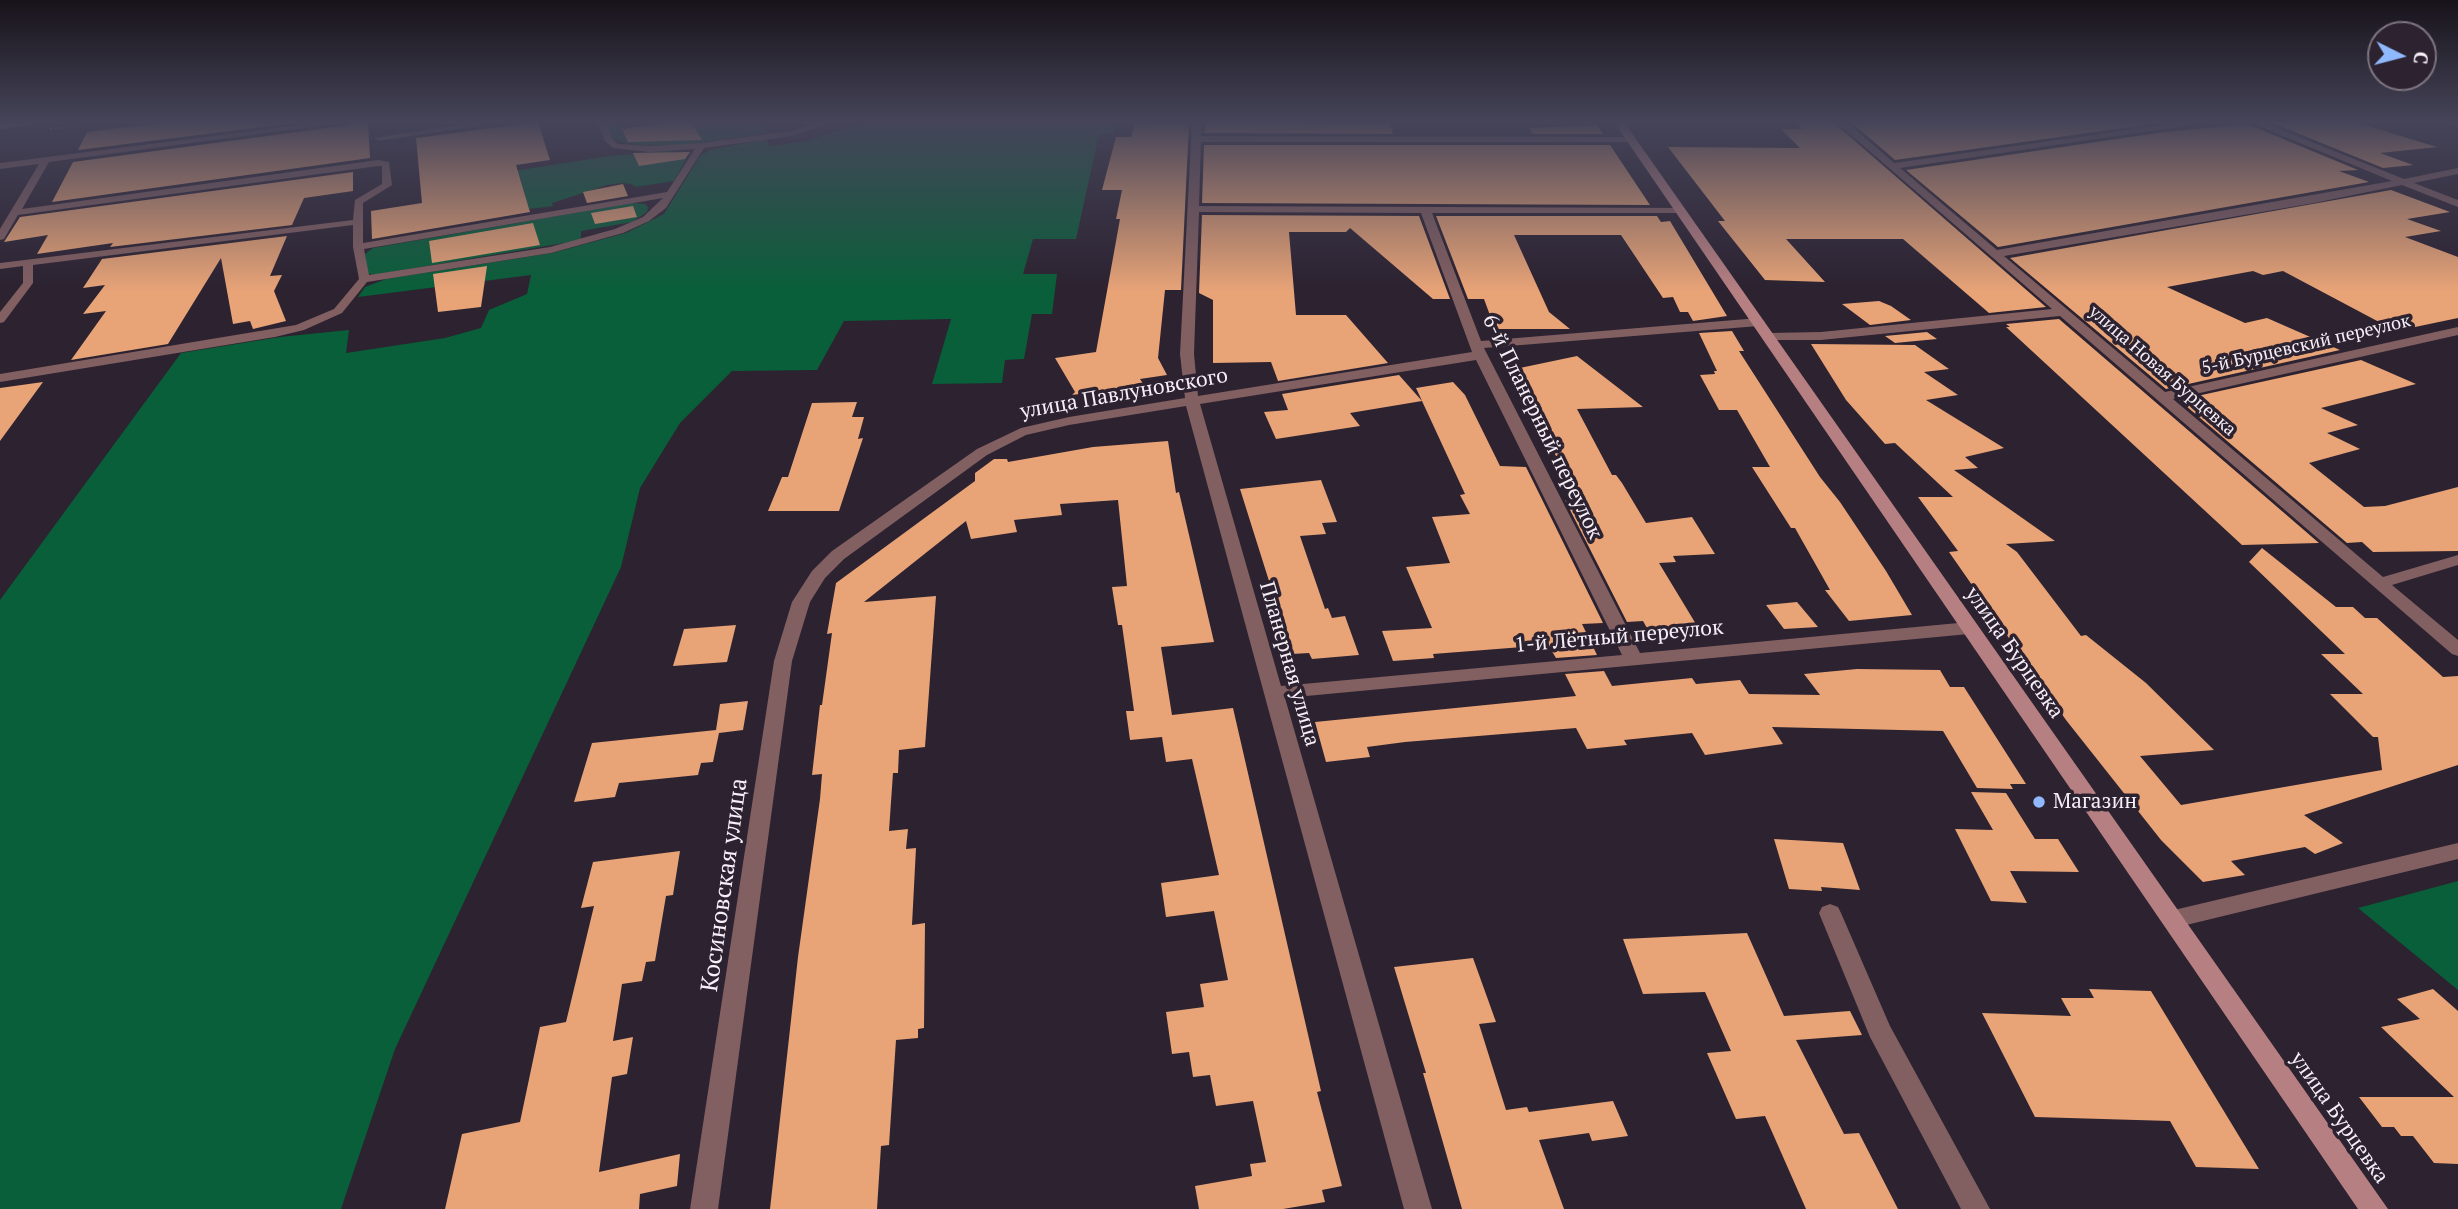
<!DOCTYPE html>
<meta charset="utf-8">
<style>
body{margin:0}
#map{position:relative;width:2458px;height:1209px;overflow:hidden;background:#2c2230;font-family:"PT Serif",serif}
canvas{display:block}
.north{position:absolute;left:2367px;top:21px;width:70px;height:70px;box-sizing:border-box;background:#2c2230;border:2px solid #7d7480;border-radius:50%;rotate:96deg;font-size:19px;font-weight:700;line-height:28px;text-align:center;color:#f6eff8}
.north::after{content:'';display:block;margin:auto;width:24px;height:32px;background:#8fb8fd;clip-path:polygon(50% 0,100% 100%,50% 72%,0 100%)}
</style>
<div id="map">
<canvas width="2458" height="1209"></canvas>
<div class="north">С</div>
</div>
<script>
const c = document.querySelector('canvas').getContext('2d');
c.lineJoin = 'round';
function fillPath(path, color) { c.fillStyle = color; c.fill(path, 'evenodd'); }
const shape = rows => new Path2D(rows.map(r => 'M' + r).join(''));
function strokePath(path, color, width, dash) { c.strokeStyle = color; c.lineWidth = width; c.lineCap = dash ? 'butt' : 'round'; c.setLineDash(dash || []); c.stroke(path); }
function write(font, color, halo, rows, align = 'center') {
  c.font = font + ' "PT Serif",serif'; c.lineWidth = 7; c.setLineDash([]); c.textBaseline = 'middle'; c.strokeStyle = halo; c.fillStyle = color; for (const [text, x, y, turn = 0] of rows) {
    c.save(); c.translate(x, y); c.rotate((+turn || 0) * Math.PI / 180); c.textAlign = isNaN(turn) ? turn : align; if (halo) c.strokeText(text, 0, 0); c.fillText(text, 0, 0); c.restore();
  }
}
fillPath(shape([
 [606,122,619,122,625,134,701,122,761,122,769,133,681,145,639,145,613,140],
 [867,122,1116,122,1114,134,1099,134,1076,239,1033,239,1023,274,1057,274,1052,314,1032,314,1024,359,1005,360,1002,383,932,384,951,319,844,321,817,370,732,371,680,423,640,488,621,567,395,1049,341,1209,0,1209,0,600,181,353,280,337,349,330,346,353,445,338,481,328,489,310,527,294,531,275,358,297,365,287,386,279,552,253,626,233,664,214,700,156,710,150,766,139,770,146,807,141],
 [668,151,687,157,674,181,635,187,632,184,621,183,607,185,552,203,553,206,529,209,520,177,437,183,610,156],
 [631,203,645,204,648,207,647,212,632,222,581,231,581,238,576,241,373,275,367,273,365,254,373,248],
 [2458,881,2458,990,2358,908]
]), '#095f39');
fillPath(shape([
 [167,122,302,122,78,150,87,132],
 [352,122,368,122,370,158,52,202,73,162,349,125],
 [538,122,550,160,516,165,530,212,372,239,371,211,422,203,416,138],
 [668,122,691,122,702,140,628,142,622,129],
 [1215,122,1390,124,1393,134,1204,133,1205,124],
 [1796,122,1833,122,2046,307,1989,313,1903,239,1786,239,1825,282,1765,280,1718,221,1725,221,1668,147,1800,148,1781,129,1802,129],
 [1851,122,2137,122,2145,125,1895,160],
 [2270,122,2355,122,2437,147,2380,153,2413,165,2383,168],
 [1135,123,1189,124,1181,290,1165,290,1158,358,1167,375,1140,379,1144,385,1072,395,1075,392,1055,358,1096,352,1120,219,1116,219,1122,190,1102,190,1116,137,1131,137],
 [2247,124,2358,170,2339,171,2369,182,1998,247,1906,170,2164,132],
 [1597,125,1603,134,1533,134,1529,128],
 [1204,145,1610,145,1650,205,1202,203],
 [690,152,685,159,639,166,633,153],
 [353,172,353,191,304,198,292,225,110,247,113,243,37,254,48,235,4,242,20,217],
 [623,184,628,196,587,203,583,192],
 [2391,190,2450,212,2407,219,2441,231,2405,237,2458,257,2458,318,2396,331,2283,271,2263,275,2253,271,2167,287,2245,323,2267,318,2340,350,2166,389,2010,258],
 [633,206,637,217,595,224,591,213],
 [1202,215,1419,216,1450,299,1433,299,1350,228,1346,232,1289,232,1296,315,1346,315,1388,363,1278,381,1271,362,1213,363,1213,300,1199,293],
 [1436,216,1657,216,1661,222,1670,221,1727,316,1693,321,1688,312,1680,312,1673,297,1663,298,1621,235,1514,235,1549,312,1570,329,1495,329,1484,299,1468,299],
 [533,223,540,245,432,263,429,241],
 [287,236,270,276,282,275,274,291,286,321,253,329,250,321,233,324,221,258,168,344,71,360,106,311,83,314,105,285,83,288,102,259],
 [487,266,481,307,438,312,433,274],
 [1879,301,1891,306,1911,320,1870,325,1842,304],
 [2059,319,2319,543,2242,545,2006,327,2010,327,2006,324],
 [1732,331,1744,351,1739,351,1820,477,1840,502,1886,571,1912,615,1849,621,1825,590,1830,590,1795,528,1791,528,1752,467,1770,467,1737,410,1719,410,1700,375,1715,374,1714,371,1717,371,1699,333],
 [1927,332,1937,339,1895,343,1885,336],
 [1811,344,1915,345,1949,369,1924,372,1958,395,1926,400,2004,448,1965,457,1978,468,1954,470,2055,541,2006,544,2017,552,2081,636,2086,635,2146,683,2214,750,2140,756,2181,805,2382,770,2378,737,2373,737,2330,694,2363,694,2321,654,2345,654,2249,562,2262,548,2336,607,2353,607,2365,618,2377,618,2443,677,2458,676,2458,765,2304,815,2343,843,2315,854,2305,847,2231,861,2245,875,2203,882,2161,840,2066,720,1949,552,1958,551,1918,497,1953,497,1895,443,1885,444,1846,400],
 [1577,356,1643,407,1577,409,1612,475,1616,475,1622,483,1646,523,1692,517,1715,554,1673,556,1676,562,1659,563,1702,634,1652,637,1643,621,1627,622,1565,500,1593,530,1514,372,1518,371,1515,369],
 [2361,360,2416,384,2321,408,2358,425,2327,433,2360,449,2309,463,2364,507,2385,506,2458,487,2458,551,2373,552,2362,542,2347,543,2179,400],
 [1399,375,1422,401,1416,388,1453,382,1465,395,1500,466,1526,467,1603,623,1582,624,1597,655,1556,658,1548,645,1433,654,1434,658,1393,661,1382,631,1432,628,1406,567,1450,563,1432,517,1470,514,1460,495,1465,494,1422,401,1350,413,1360,426,1276,439,1264,412,1288,410,1282,394],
 [43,382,0,441,0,388],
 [857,402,852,417,864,417,858,439,863,438,839,511,768,511,782,477,788,477,812,403],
 [1168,441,1176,493,1179,492,1214,642,1161,647,1172,715,1233,708,1321,1091,1317,1092,1342,1186,1322,1190,1325,1202,1283,1209,1199,1209,1195,1186,1252,1176,1250,1164,1266,1162,1253,1101,1216,1106,1210,1075,1193,1077,1189,1052,1172,1054,1166,1012,1204,1007,1200,984,1228,980,1214,911,1166,917,1161,883,1219,875,1192,759,1166,762,1162,737,1130,740,1126,711,1134,711,1122,625,1118,625,1112,587,1127,586,1118,500,1060,504,1062,515,1014,520,1017,532,971,539,966,521,864,602,936,596,925,747,899,750,898,773,893,773,889,831,908,829,906,849,916,848,912,925,925,923,924,1028,918,1029,918,1038,896,1040,889,1145,881,1146,877,1209,770,1209,798,957,820,799,822,774,812,775,820,705,822,705,832,633,827,634,836,583,975,481,975,473,994,459,1007,459,1008,462,1093,447],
 [1321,480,1337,522,1322,523,1326,534,1300,536,1325,609,1328,608,1332,618,1345,616,1359,655,1312,659,1309,653,1292,654,1240,489],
 [1797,602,1818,627,1784,629,1766,605],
 [736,625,727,662,673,666,684,629],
 [1857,669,1940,670,1950,687,1964,687,2026,784,2010,784,2013,789,1977,788,1943,731,1772,727,1783,744,1705,755,1692,733,1624,740,1627,745,1587,749,1576,728,1405,742,1367,747,1370,757,1326,762,1315,722,1576,696,1565,674,1604,671,1612,686,1692,678,1696,684,1740,680,1749,694,1820,695,1804,674],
 [748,701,743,730,719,733,713,762,701,763,698,775,619,783,615,797,574,802,592,743,716,730,720,704],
 [1971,792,2006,793,2035,839,2058,839,2079,872,2010,871,2027,903,1991,901,1955,829,1993,830],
 [1774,839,1843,843,1860,890,1821,887,1822,891,1789,889],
 [680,851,673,895,666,896,655,961,646,962,642,981,622,984,613,1041,633,1037,627,1074,612,1077,599,1172,680,1154,677,1186,640,1194,639,1209,445,1209,462,1134,520,1122,540,1027,566,1022,594,906,581,908,593,862],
 [1747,933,1784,1016,1850,1011,1862,1035,1796,1040,1844,1134,1859,1133,1898,1209,1806,1209,1765,1116,1736,1119,1707,1053,1731,1051,1705,992,1643,994,1623,939],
 [1473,958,1496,1022,1479,1024,1506,1110,1527,1107,1529,1112,1613,1101,1628,1136,1592,1141,1589,1133,1539,1140,1564,1209,1462,1209,1423,1073,1426,1073,1394,967],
 [2089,989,2151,991,2259,1169,2196,1167,2170,1121,2035,1117,1982,1013,2071,1016,2061,998,2094,998],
 [2433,989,2458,1011,2458,1164,2434,1163,2413,1136,2401,1136,2394,1127,2382,1127,2359,1097,2454,1097,2381,1027,2420,1019,2397,999]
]), '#e8a377');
strokePath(shape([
 [50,129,104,122]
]), '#8e8691', 2.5, [2, 3.5]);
fillPath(shape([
 [324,122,349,122,49,162,22,209,378,160,389,162,392,185,363,203,363,243,667,192,695,149,650,152,613,148,605,141,597,122,605,122,613,140,618,144,650,146,701,143,791,131,819,122,832,122,792,136,704,148,666,208,649,221,623,233,551,253,367,282,342,313,304,330,275,337,0,382,0,374,296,325,334,309,359,279,353,247,353,225,33,265,33,283,4,322,0,323,0,312,23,283,23,266,0,269,0,263,353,220,355,200,382,184,382,166,378,166,18,215,4,239,0,240,0,229,39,164,0,169,0,163,324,122],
 [663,198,643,217,615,229,550,247,369,275,364,249,663,198],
 [478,122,502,122,378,141,374,138,478,122]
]), '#825f61');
fillPath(shape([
 [1192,122,1202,122,1201,136,1633,137,1633,141,1630,142,1201,142,1199,206,1684,208,1685,210,1680,213,1432,213,1481,341,1759,318,1765,322,1759,326,1484,348,1640,653,1969,622,1978,628,1969,634,1285,698,1432,1209,1404,1209,1186,406,1069,425,1026,435,987,455,844,559,825,578,810,602,792,661,718,1209,690,1209,774,661,792,602,812,571,832,551,977,449,1021,428,1069,417,1185,398,1180,354,1192,122],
 [1199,212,1421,213,1472,352,1198,396,1194,354,1199,212],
 [1476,360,1622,655,1281,686,1200,404,1476,360],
 [1836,122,1847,122,1894,163,2185,122,2211,122,1900,168,1997,250,2392,181,2249,122,2262,122,2404,179,2458,168,2458,174,2414,183,2458,200,2458,207,2402,185,2314,203,2004,256,2165,392,2458,327,2458,335,2173,399,2383,577,2458,555,2458,565,2392,585,2458,640,2458,656,2452,654,2060,316,1821,340,1764,340,1763,337,1769,333,1821,332,2052,309,1836,122],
 [2447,122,2458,122,2458,127,2449,124,2447,122],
 [2458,843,2458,859,2174,928,2166,925,2163,919,2166,913,2174,910,2458,843],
 [1830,904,1838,907,1841,913,1890,1026,1990,1209,1961,1209,1870,1037,1819,913,1822,907,1830,904]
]), '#825f61');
fillPath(shape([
 [1614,122,1624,122,2388,1209,2358,1209,1614,122]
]), '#b67f82');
fillPath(shape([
 [36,122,31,125,0,129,0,123,36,122]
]), '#de979b');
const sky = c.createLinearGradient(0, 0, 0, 291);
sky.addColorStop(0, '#18131a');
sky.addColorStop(0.42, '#454459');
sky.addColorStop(1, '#45445900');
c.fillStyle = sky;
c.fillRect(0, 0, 2458, 291);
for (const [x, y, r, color] of [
 [2039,802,7,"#8fb8fd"]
]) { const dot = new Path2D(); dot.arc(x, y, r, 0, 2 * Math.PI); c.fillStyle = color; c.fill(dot); strokePath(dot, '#2c2230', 2.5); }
write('18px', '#f6eff8', '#2c2230', [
 ["5-й Бурцевский переулок",2306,345,-13],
 ["улица Новая Бурцевка",2162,371,41]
]);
write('21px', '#f6eff8', '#2c2230', [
 ["улица Павлуновского",1124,394,-10],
 ["6-й Планерный переулок",1542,427,64],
 ["1-й Лётный переулок",1619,637,-5],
 ["улица Бурцевка",2014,653,55],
 ["Планерная улица",1289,664,74],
 ["улица Бурцевка",2339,1118,55]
]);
write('21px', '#f6eff8', '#2c2230', [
 ["Магазин",2053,802]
], 'left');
write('24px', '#f6eff8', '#2c2230', [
 ["Косиновская улица",725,885,-82]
]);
</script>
